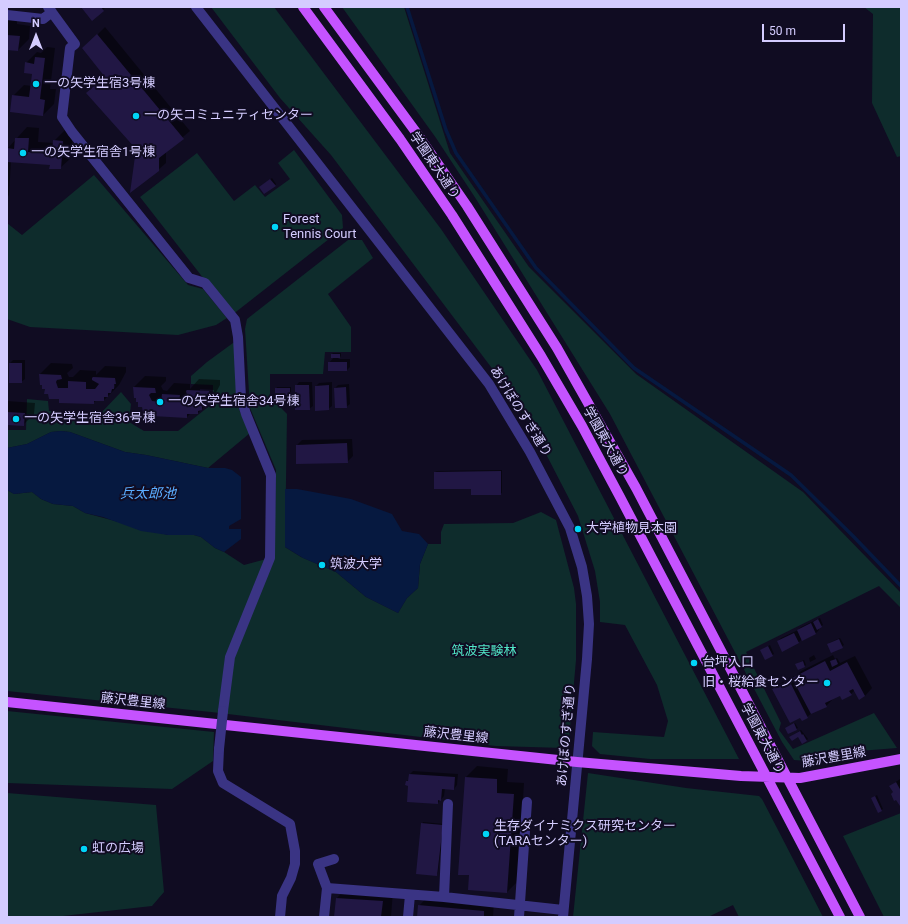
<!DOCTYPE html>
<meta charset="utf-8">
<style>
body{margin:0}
#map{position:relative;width:908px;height:924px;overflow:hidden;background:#100c22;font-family:Roboto,sans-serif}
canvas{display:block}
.frame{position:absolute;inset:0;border:8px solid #d4ccff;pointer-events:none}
.north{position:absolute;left:16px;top:16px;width:40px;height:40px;-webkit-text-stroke:3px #100c22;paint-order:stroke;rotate:0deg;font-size:11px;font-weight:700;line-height:16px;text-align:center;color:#d4ccff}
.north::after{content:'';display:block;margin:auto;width:14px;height:18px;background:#d4ccff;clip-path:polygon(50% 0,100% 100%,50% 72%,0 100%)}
.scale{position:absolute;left:762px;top:24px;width:83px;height:18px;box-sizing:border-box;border:2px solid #d4ccff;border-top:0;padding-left:5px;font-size:12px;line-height:14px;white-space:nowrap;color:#d4ccff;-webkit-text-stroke:3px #100c22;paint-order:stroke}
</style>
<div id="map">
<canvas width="908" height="924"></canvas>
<div class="frame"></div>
<div class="north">N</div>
<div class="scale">50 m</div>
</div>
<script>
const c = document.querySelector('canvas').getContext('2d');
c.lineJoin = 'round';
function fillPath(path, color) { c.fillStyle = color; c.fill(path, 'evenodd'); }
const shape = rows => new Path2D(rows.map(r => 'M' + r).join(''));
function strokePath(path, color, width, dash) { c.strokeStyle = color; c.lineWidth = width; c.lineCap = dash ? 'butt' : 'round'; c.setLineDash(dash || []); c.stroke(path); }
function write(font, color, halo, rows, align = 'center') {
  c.font = font + ' Roboto,"Noto Sans JP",sans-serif'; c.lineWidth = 4; c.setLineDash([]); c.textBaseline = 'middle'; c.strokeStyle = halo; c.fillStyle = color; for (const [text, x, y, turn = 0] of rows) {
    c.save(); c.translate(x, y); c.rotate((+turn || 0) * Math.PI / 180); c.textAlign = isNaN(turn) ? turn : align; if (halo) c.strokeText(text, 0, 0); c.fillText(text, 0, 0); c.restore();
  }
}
fillPath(shape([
 [211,7,274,7,441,229,537,370,739,759,650,759,600,754,592,746,593,732,664,737,668,721,657,685,625,625,600,622,600,602,595,571,578,516,531,425,494,371,331,155,280,98],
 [342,7,404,7,450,153,529,267,636,374,803,492,901,593,901,608,879,586,746,652,781,723,779,730,793,749,874,713,897,748,859,751,807,761,794,760,782,742,610,414,476,199,436,138],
 [864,7,901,7,901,156,897,157,872,103,873,14],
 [294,150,342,215,343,228,232,315,140,197,197,153,234,201,255,185,265,197,290,179,278,163],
 [94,175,188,285,203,289,227,318,216,325,178,335,30,327,7,319,7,223,22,235],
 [348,240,362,240,373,258,328,294,351,327,351,352,325,352,323,374,270,374,270,397,287,414,285,547,301,557,336,572,366,597,398,613,407,598,418,588,420,564,428,544,441,544,441,532,444,524,513,523,541,512,556,520,574,588,576,604,576,660,569,739,564,748,496,746,211,712,7,691,7,490,14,494,32,492,41,499,53,504,73,506,85,513,168,535,194,535,201,537,215,548,224,552,244,565,270,558,274,552,276,470,250,408,245,329,247,319],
 [233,343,235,343,236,387,240,412,250,433,208,468,146,455,125,452,70,432,61,431,51,432,27,444,7,448,7,430,26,430,27,399,48,401,49,411,101,413,121,392,131,404,129,422,144,431,178,431,213,403,213,385,191,384,191,376,207,362],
 [7,711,214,732,213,761,172,789,7,783],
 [588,773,686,788,759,796,762,799,823,917,739,917,733,905,708,917,573,917],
 [7,793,156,805,164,892,152,906,54,917,7,917],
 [901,813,901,917,884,917,843,836]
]), '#0e2c2c');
fillPath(shape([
 [61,431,70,432,125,452,146,455,208,468,225,468,232,470,241,477,241,519,229,526,229,529,241,529,241,539,224,552,215,548,201,537,194,535,168,535,141,531,103,517,85,513,73,506,53,504,41,499,32,492,14,494,7,490,7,448,27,444,51,432],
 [285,489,297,489,351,499,392,514,402,531,419,534,428,544,420,564,418,588,407,598,398,613,366,597,336,572,303,558,285,547]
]), '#061940');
fillPath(shape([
 [82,7,106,7,92,19],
 [7,18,17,18,17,24,30,26,29,39,18,50,7,49],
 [105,27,190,131,166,151,166,163,158,170,87,93,106,77,91,41],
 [47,47,55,48,50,89,56,89,54,104,43,115,13,96,24,85,32,86,33,73,26,63,37,52,41,53],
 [27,127,39,128,38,142,54,143,54,141,65,130,73,130,71,158,60,168,51,164,11,161,9,195,7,198,8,148],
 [272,178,276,184,275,186,261,186],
 [333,353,341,353,341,356,338,359,350,359,350,367,347,370,329,370,329,363,334,357,332,354],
 [13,360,25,360,25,379,21,382,10,363],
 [51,363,72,364,73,368,67,373,69,377,73,377,80,370,96,371,96,375,105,366,126,367,126,372,119,385,104,400,97,400,93,403,60,398,46,388,40,374],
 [114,379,115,387,113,389],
 [145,376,166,377,166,381,161,386,163,390,167,391,174,383,190,384,190,389,199,379,220,380,220,385,213,398,198,413,191,413,187,417,143,406,134,387],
 [200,389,214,390,214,392,200,391],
 [299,382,312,382,313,406,309,409,296,386],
 [332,382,332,406,328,409,316,386,319,383],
 [349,384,350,404,346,407,335,388,338,385],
 [277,387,291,387,291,393,290,394,276,389],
 [7,401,35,403,34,414,23,425,7,424],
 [352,439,353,456,347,462,297,445,302,440],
 [502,470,502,493,500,494,472,488,435,472,437,471],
 [820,618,823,625,818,628,819,630,816,633,803,640,802,639,799,642,778,641,781,638,798,630,801,627],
 [840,638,844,645,832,652,829,643],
 [770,645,774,654,772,655,761,650],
 [814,655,816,659,810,662,809,658],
 [833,655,835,659,837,658,840,663,855,656,872,688,865,696,855,690,851,694,841,694,833,699,826,706,812,713,807,717,774,689,779,684,794,676,795,677,801,671],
 [804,660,806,665,805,666,798,663],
 [795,723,798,728,796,729,786,728],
 [801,730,808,739,807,740,799,736,790,737],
 [477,766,508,769,507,782,524,783,518,881,507,892,466,777],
 [413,771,458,774,457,785,454,789,445,788,444,796,438,803,409,785,407,781,409,779,410,774],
 [900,779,901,781,901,805,890,786],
 [877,795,883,809,878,812,874,797],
 [423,822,444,824,438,873,437,875,422,824],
 [347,887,393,891,391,917,335,917,337,898],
 [429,895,494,901,493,917,418,917,419,906]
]), '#0007');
strokePath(shape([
 [407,7,446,130,456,153,536,268,634,368,791,475,853,536,901,586]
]), '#061940', 3.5);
fillPath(shape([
 [81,7,101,7,104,11,92,21],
 [97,34,184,139,159,158,159,171,130,193,136,149,86,93,105,77,82,48],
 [7,35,20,36,18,51,7,50],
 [35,57,45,58,40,99,45,100,43,116,10,112,12,95,29,97,32,74,24,73,25,62,34,64],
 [15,138,29,138,28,152,52,154,53,140,63,141,61,169,49,169,50,165,7,162,7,148,14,149],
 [270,179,276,186,264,194,259,187],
 [331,354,340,354,340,358,331,358],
 [328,362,347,362,347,371,328,371],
 [9,363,22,363,22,383,9,383],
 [39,374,61,375,62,379,57,380,56,382,58,388,68,388,68,381,86,382,86,389,95,389,99,384,92,380,92,378,93,377,115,378,116,384,114,384,114,389,112,389,111,393,108,393,108,397,104,397,104,401,94,401,94,404,59,403,59,399,49,399,48,394,44,394,45,389,42,389,42,385,40,385],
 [295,385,309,385,310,410,295,410],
 [329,385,329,410,315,411,315,386],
 [133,387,155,388,156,393,151,393,149,395,152,401,161,402,162,394,180,395,179,402,189,402,192,397,191,395,187,395,186,391,187,390,209,391,209,397,208,397,208,402,206,402,205,406,202,406,202,410,198,411,198,414,187,414,187,418,152,416,152,412,143,412,142,407,138,407,138,402,136,402,136,398,134,398],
 [346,387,347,408,335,408,334,388],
 [275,388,290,388,290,395,275,395],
 [7,412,25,413,24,426,7,425],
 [347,443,348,463,296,464,296,445],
 [501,471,501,495,471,495,471,489,434,489,434,472],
 [818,619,822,627,817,630,813,622],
 [811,623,816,634,802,641,797,630],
 [794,633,799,643,782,652,777,641],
 [839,639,843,648,831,653,827,644],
 [768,646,773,656,765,660,760,650],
 [836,659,838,664,832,667,830,661],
 [803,661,805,667,798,670,795,664],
 [825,661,830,671,847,662,865,696,859,700,853,689,849,691,852,695,842,700,840,696,825,703,827,707,811,714,792,678],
 [789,680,808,718,802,721,800,718,790,723,772,689],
 [794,723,797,730,788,734,785,728],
 [800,731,802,735,803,734,807,741,802,744,798,737,792,741,789,737],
 [409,774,455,777,454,790,442,789,441,801,438,800,438,804,407,802,408,786,405,785,406,781,408,781],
 [465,777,497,779,497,793,514,794,507,893,468,890,469,875,458,875],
 [896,782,901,791,901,806,900,806,896,800,894,801,891,794,893,792,889,786],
 [875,796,882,811,878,813,871,798],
 [421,823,443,825,437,876,416,874],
 [336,898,383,901,381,917,334,917],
 [418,905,484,911,484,917,417,917]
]), '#211744');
strokePath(shape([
 [48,7,75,44,70,48,62,117,72,132,189,278,205,283,235,320,238,337,241,398,246,414,271,475,270,558,230,657,223,711],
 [196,7,489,384,530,452,570,528,582,567,587,596,589,624,587,659,563,917],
 [7,15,43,19,52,12],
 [219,749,218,771,223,783,290,824,295,851,295,864,291,878,282,896,280,917],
 [327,888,444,897,563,910],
 [444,897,448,804],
 [324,917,327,888,318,864,334,859],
 [408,917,410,895],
 [519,917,527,802]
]), '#3a3484', 10);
strokePath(shape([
 [303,7,400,139,452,215,541,356,582,426,620,497,840,917],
 [324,7,418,135,467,206,557,348,636,488,860,917],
 [7,702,577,762,741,776,800,778,901,759]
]), '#c553ff', 10);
strokePath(shape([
 [219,749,223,711]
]), '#3a3484', 10);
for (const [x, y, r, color] of [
 [36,84,4,"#00d5f7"],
 [136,116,4,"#00d5f7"],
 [23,153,4,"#00d5f7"],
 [275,227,4,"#00d5f7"],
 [160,402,4,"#00d5f7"],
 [16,419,4,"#00d5f7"],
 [578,529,4,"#00d5f7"],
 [322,565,4,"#00d5f7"],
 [694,663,4,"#00d5f7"],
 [827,683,4,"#00d5f7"],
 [486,834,4,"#00d5f7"],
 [84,849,4,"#00d5f7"]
]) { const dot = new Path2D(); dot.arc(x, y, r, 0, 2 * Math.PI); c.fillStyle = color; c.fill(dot); strokePath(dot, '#100c22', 1.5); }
write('13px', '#d4ccff', '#100c22', [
 ["一の矢学生宿3号棟",44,84],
 ["一の矢コミュニティセンター",144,116],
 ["一の矢学生宿舎1号棟",31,153],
 ["Forest",283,220],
 ["Tennis Court",283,235],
 ["一の矢学生宿舎34号棟",168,402],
 ["一の矢学生宿舎36号棟",24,419],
 ["大学植物見本園",586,529],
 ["筑波大学",330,565],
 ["台坪入口",702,663],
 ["旧・桜給食センター",819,683,"right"],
 ["生存ダイナミクス研究センター",494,827],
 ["(TARAセンター)",494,842],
 ["虹の広場",92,849]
], 'left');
write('13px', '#d4ccff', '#100c22', [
 ["学園東大通り",434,166,56],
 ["あけぼのすぎ通り",520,412,58],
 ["学園東大通り",605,442,61],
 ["藤沢豊里線",133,702,6],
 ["あけぼのすぎ通り",567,735,-85],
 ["藤沢豊里線",456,736,6],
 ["学園東大通り",762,739,62],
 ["藤沢豊里線",834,758,-10]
]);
write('13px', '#51e6c7', '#100c22', [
 ["筑波実験林",484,652]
]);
write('italic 14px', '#5aacff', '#100c22', [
 ["兵太郎池",148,494]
]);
</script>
